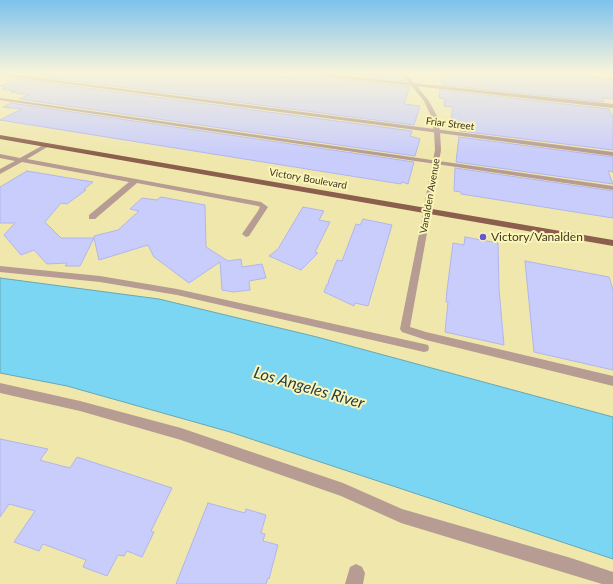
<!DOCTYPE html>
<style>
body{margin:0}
canvas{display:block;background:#efe7ac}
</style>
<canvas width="613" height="584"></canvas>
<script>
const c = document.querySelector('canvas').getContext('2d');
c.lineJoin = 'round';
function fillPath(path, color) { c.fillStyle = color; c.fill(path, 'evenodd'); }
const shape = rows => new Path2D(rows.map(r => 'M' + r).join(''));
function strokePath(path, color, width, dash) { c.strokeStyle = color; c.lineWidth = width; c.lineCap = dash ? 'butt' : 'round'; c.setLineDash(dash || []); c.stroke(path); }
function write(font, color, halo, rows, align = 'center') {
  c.font = font + ' Lato,sans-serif'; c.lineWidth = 4; c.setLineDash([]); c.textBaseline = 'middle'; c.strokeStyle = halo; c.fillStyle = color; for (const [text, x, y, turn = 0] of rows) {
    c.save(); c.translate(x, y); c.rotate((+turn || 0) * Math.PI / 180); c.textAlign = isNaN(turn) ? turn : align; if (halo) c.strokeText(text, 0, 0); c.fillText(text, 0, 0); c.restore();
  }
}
const water = shape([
 [0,278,159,299,317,337,613,417,613,559,230,432,67,386,0,373,0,278]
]);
fillPath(water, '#7bd6f4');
strokePath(water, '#68a7b5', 1);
const building = shape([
 [35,72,94,72,141,76,141,72,242,72,296,78,296,74,410,87,404,104,420,106,414,125,28,75,35,72],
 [325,72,399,72,405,81,325,72],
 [445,72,545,72,603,78,604,79,613,80,613,99,602,98,604,102,442,85,445,72],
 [19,79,412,131,410,136,420,139,415,156,19,99,29,95,11,92,15,91,2,89,6,87,0,86,19,79],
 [440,90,609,109,613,117,613,150,460,131,461,122,451,120,453,107,444,106,445,99,439,98,440,90],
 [11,103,414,162,408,184,402,182,401,184,0,120,22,109,3,107,11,103],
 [459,137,613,157,613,172,608,171,613,184,456,162,459,137],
 [455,168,613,191,613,218,461,194,461,192,454,191,455,168],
 [27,171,93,182,84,189,86,190,67,204,61,203,45,222,61,238,94,238,94,236,118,230,139,211,130,209,142,198,157,200,161,197,205,205,206,247,228,261,241,259,242,267,262,264,266,278,249,281,250,290,233,292,222,290,220,262,189,283,154,257,148,245,99,260,94,238,80,266,65,266,67,263,47,264,34,250,21,255,4,235,15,223,0,223,0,187,27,171],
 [303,207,324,211,319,220,330,222,315,252,318,253,301,270,269,256,278,249,303,207],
 [363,219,392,225,368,306,355,303,354,306,324,292,327,284,329,283,328,282,337,260,342,261,356,224,360,225,363,219],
 [465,237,498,243,499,289,504,345,445,332,448,302,446,302,447,290,453,243,464,245,465,237],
 [525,261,609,277,613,290,613,370,534,352,525,261],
 [0,439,48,449,40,460,43,461,70,468,77,457,172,488,151,531,154,532,142,557,127,551,124,556,118,555,107,576,83,567,86,560,43,544,39,551,14,542,35,511,9,504,0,517,0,439],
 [208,503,245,513,246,509,266,515,261,533,265,534,263,541,278,545,269,579,268,578,266,584,176,584,208,503]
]);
fillPath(building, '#c9cdfb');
strokePath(building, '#b2b5eb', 1);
fillPath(shape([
 [0,98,613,186,613,190,0,100,0,98],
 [424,209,427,209,431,211,410,327,426,332,613,376,613,386,426,340,402,332,400,329,424,209],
 [0,266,100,276,177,289,424,344,428,345,429,348,428,351,424,352,177,295,100,282,0,272,0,266],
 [0,383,80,401,181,428,343,483,402,509,571,558,613,572,613,584,602,584,401,523,341,496,181,440,80,411,0,393,0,383]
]), '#b69c92');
fillPath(shape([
 [288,72,307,72,613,104,613,108,288,72],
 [594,72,613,73,613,75,596,73,594,72],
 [0,73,613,152,613,156,0,75,0,73],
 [47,143,50,145,49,146,27,159,261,202,268,207,249,236,246,237,242,234,258,211,260,207,258,206,137,183,95,219,89,219,89,215,129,182,22,162,0,174,0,169,15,161,0,158,0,154,20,158,47,143],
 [356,564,362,567,365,573,363,584,345,584,350,567,356,564]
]), '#b69c92');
fillPath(shape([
 [400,72,405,72,429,101,437,116,440,131,441,150,431,211,427,213,423,211,435,150,434,131,431,116,424,101,400,72]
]), '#b69c92');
fillPath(shape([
 [0,135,613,240,613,246,0,139,0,135]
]), '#8b5e4d');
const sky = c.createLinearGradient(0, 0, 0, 154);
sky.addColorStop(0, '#7cc2ed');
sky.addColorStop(0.47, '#f8f4da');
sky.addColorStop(1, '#f8f4da00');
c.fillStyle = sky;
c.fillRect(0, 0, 613, 154);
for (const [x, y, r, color] of [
 [483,237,4,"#635ad3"]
]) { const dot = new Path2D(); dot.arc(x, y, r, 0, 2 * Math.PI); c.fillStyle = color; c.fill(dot); strokePath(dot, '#fcf5b9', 1.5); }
write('10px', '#3c3921', '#fcf5b9', [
 ["Friar Street",450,124,7],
 ["Victory Boulevard",308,179,10],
 ["Vanalden Avenue",430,196,-80]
]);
write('12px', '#3c3921', '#fcf5b9', [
 ["Victory/Vanalden",491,237]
], 'left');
write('italic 16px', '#233f49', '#fcf5b9', [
 ["Los Angeles River",309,388,16]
]);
</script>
